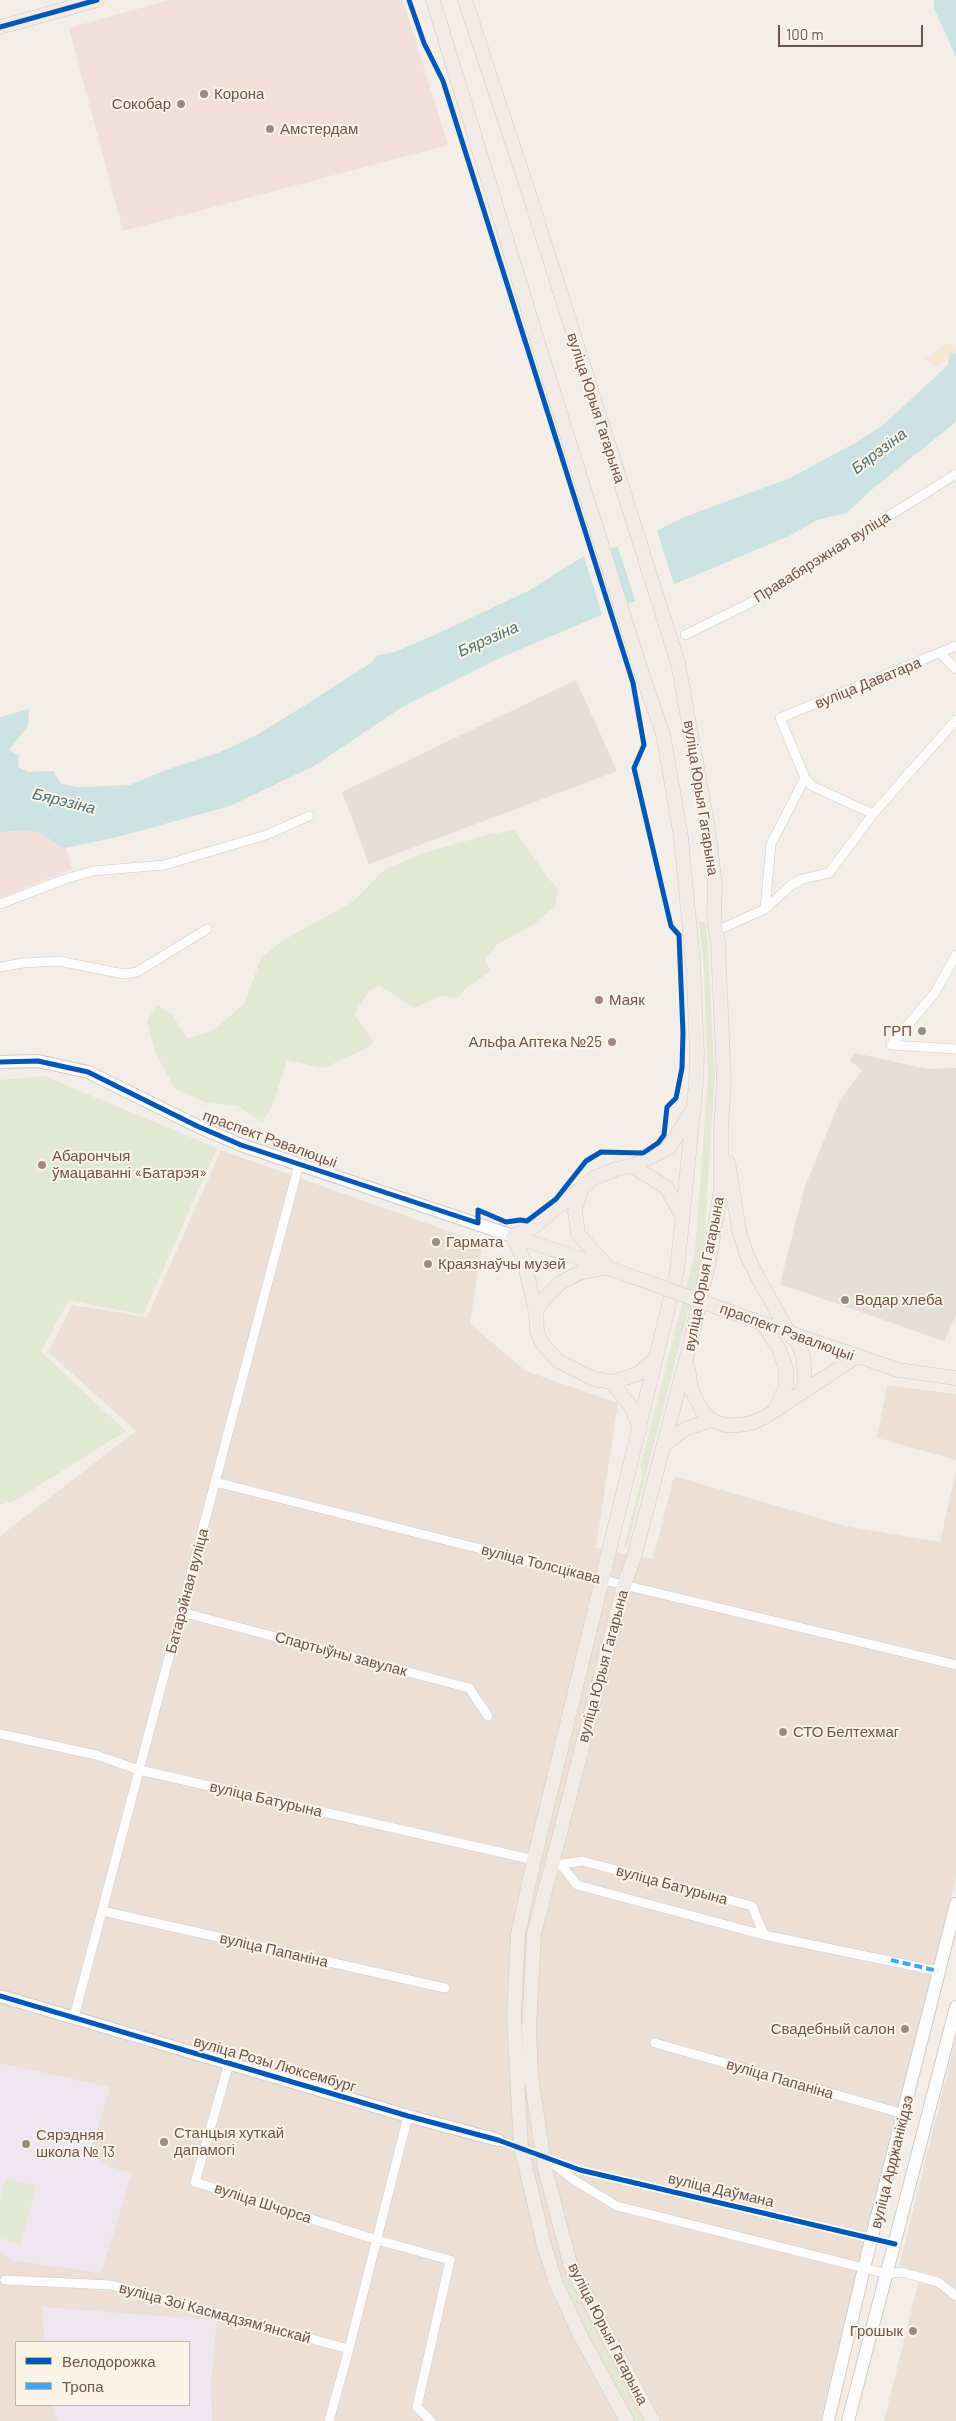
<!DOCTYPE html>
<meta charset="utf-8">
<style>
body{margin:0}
#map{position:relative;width:956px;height:2421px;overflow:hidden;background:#f3eee8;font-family:Barlow,sans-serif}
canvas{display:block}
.legend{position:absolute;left:15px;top:2341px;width:175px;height:65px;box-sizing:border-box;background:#fcf3e9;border:1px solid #c3b4ab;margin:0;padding:6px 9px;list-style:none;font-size:15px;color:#6d554d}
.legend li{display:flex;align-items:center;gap:10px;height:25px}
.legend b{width:25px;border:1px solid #c3b4ab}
.scale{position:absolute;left:778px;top:25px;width:145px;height:22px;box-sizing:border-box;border:2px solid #6d554d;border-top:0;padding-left:6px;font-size:15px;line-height:18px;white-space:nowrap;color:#6d554d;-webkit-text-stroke:4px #fcf3e9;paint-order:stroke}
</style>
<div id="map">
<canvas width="956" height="2421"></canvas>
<ul class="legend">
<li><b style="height:6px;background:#0057b8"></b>Велодорожка</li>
<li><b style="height:6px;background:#3fa9f5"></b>Тропа</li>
</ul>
<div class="scale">100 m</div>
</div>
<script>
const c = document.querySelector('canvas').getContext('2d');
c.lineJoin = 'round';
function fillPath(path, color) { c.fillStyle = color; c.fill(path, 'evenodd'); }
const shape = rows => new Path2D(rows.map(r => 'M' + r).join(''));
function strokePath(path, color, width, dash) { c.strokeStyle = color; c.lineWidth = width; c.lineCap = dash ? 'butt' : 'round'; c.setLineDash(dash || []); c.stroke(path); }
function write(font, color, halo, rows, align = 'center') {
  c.font = font + ' Barlow,sans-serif'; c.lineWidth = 4; c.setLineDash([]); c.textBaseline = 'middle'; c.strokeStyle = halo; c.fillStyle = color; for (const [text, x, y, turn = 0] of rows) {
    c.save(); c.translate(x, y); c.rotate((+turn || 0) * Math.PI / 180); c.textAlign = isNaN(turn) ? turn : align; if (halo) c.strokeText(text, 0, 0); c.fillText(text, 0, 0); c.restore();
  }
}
fillPath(shape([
 [221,1150,482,1243,470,1324,526,1371,618,1403,596,1548,653,1559,674,1476,845,1526,940,1542,956,1471,956,1878,820,2421,0,2421,0,1536,136,1431,48,1352,72,1305,147,1317],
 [16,2342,189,2342,189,2405,16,2405],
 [887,1385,956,1394,956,1460,877,1438],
 [956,2038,956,2291,939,2277,899,2266],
 [918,2283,937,2286,956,2301,956,2421,884,2421]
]), '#ece0d6');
fillPath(shape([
 [169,0,403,0,448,145,123,231,69,28],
 [11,831,39,832,58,845,66,848,72,869,0,898,0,833]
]), '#f0e0d9');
fillPath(shape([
 [576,680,617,771,369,864,342,792],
 [855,1053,927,1069,956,1068,956,1316,944,1341,780,1284,804,1189,839,1103,862,1070,850,1061]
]), '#e5ded9');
fillPath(shape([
 [0,2063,110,2087,91,2153,110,2167,132,2173,101,2273,11,2260,0,2252],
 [41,2307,217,2320,211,2379,212,2421,57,2421,53,2405,189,2405,189,2342,45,2342]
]), '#efe6ef');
fillPath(shape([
 [514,830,548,878,558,889,555,906,534,924,498,944,485,958,490,971,465,989,458,998,441,996,414,1008,379,985,369,991,354,1014,373,1041,371,1046,324,1068,287,1060,273,1105,262,1122,238,1106,205,1102,175,1089,155,1052,147,1020,158,1005,172,1015,187,1038,213,1031,245,1003,261,958,284,940,354,901,384,870,421,854,486,835],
 [699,921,706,923,715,1076,703,1254,627,1548,624,1547,642,1477,641,1465,695,1252,708,1077,704,967],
 [44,1076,217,1148,143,1315,69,1300,41,1352,126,1431,16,1500,0,1505,0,1080],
 [6,2178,36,2186,21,2244,0,2238,0,2200],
 [566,2275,584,2311,642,2421,636,2421,579,2313,561,2277]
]), '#e2e8d4');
fillPath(shape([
 [948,342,956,349,956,354,936,366,924,360]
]), '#f4e8d3');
fillPath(shape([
 [934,0,956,0,956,57,934,8],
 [950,352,956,354,956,422,870,491,847,513,817,520,791,535,502,657,402,707,314,766,230,806,121,836,66,848,58,845,39,832,11,831,0,833,0,717,29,709,28,726,9,750,19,756,18,767,29,772,53,771,61,784,78,787,130,785,166,770,218,753,255,736,302,707,371,663,378,655,392,653,432,636,528,591,584,556,634,542,682,518,790,478,855,443,882,426,948,365]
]), '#cce2e2');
fillPath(shape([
 [656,528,675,587,636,603,617,544,633,539],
 [609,546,629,606,603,617,583,554]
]), '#f3eee8');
const street = shape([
 [685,635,748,604,956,474],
 [940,653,956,669],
 [873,814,812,786,805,778,780,718,956,646],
 [0,904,65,879,93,871,164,865,266,835,309,816],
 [765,909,771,844,805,778],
 [716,931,765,909,790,886,802,879,829,873,873,814,956,720],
 [0,967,23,963,59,961,124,974,137,972,207,929],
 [891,1045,934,994,956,955],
 [891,1045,956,1049],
 [215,1482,624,1585,956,1665],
 [181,1612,469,1688,488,1716],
 [0,1734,96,1755,139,1770,534,1860],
 [557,1865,582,1861,752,1906,764,1935],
 [562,1866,577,1885,764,1935,938,1971],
 [102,1911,445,1988],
 [74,2017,299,1164],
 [655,2043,904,2114],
 [229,2063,195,2182,377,2240,450,2260,417,2407,431,2421],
 [498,2140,580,2170,895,2244],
 [543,2156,574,2180,617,2206,864,2268,888,2274,901,2272,938,2282,956,2296],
 [5,2280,111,2285,349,2349,329,2421],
 [349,2349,408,2116]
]);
const secondary = shape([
 [0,1062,38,1061,88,1072,197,1126,241,1145,513,1236],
 [0,1996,408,2116,498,2140],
 [828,2421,864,2268,956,1904],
 [848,2421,956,2007]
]);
const primary = shape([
 [433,0,544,362,644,680,663,734,681,837,693,963,697,1053,696,1084,677,1271,534,1860,518,1934,514,2016,521,2147,544,2245,555,2281,580,2335,627,2421],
 [465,0,530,197,678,663,708,828,715,885,714,919,718,943,724,1083,721,1127,721,1190,709,1261,687,1356,635,1554,624,1585,534,1934,529,2028,531,2076,545,2169,571,2267,653,2421],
 [0,27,97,0],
 [728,1162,739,1230,746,1253,757,1276,789,1333,799,1345,803,1356,805,1380,802,1392],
 [632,1166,666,1187,681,1214],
 [581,1189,575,1211,578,1234,606,1265],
 [513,1236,524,1261,536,1313,537,1332,541,1342,558,1361,594,1379,612,1382,638,1374,654,1360],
 [513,1236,533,1227,594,1178,616,1169,632,1166,669,1148,691,1112],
 [513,1236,628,1275],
 [536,1313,540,1303,560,1283,579,1273,605,1268],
 [756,1321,898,1370,956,1378],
 [762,1323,779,1349,786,1368,786,1386,776,1408],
 [688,1368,691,1389,702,1411,711,1420,724,1425,738,1425,752,1423,765,1417,856,1357],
 [612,1382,631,1407,640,1429],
 [664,1445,685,1429,711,1420]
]);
strokePath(street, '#d2cbc7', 10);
strokePath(secondary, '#d2cac5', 14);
strokePath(primary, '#d3cac6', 15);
strokePath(street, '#fdfcfc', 9);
strokePath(secondary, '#fdfcfc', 12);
strokePath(primary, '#f0ebe5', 14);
const primaryBridge = shape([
 [628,1275,756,1321]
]);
strokePath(primaryBridge, '#d3cac6', 15, []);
strokePath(primaryBridge, '#f0ebe5', 14);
strokePath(shape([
 [891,1960,938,1971]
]), '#3fa9f5', 4, [8, 4]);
strokePath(shape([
 [0,27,97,0],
 [0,1062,38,1061,88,1072,197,1126,241,1145,478,1223,478,1210,506,1222,520,1220,527,1221,556,1199,586,1161,601,1152,643,1153,658,1143,664,1135,667,1107,676,1098,682,1068,683,1033,679,935,671,926,634,768,644,745,633,683,443,81,424,43,409,0],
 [0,1996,408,2116,498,2140,580,2170,895,2244]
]), '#0057b8', 5);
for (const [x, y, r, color] of [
 [204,94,5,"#9c8b83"],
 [181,104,5,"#9c8b83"],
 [270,129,5,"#9c8b83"],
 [599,1000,5,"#9c8b83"],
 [922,1031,5,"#9c8b83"],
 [612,1042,5,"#9c8b83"],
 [42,1165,5,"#9c8b83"],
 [436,1242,5,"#9c8b83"],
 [428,1264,5,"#9c8b83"],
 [845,1300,5,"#9c8b83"],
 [783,1732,5,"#9c8b83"],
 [905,2029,5,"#9c8b83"],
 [164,2142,5,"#9c8b83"],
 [26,2144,5,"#9c8b83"],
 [913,2331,5,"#9c8b83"]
]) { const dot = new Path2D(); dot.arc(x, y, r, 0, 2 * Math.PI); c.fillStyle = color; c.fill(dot); strokePath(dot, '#fcf3e9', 2); }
write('15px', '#6d554d', '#fcf3e9', [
 ["Корона",214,94],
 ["Сокобар",171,104,"right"],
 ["Амстердам",280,129],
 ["Маяк",609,1000],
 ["ГРП",912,1031,"right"],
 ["Альфа Аптека №25",602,1042,"right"],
 ["Абарончыя",52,1156],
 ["ўмацаванні «Батарэя»",52,1173],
 ["Гармата",446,1242],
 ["Краязнаўчы музей",438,1264],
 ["Водар хлеба",855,1300],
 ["СТО Белтехмаг",793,1732],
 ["Свадебный салон",895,2029,"right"],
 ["Станцыя хуткай",174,2133],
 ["дапамогі",174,2150],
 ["Сярэдняя",36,2135],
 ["школа № 13",36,2152],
 ["Грошык",903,2331,"right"]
], 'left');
write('15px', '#6d554d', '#fcf3e9', [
 ["вуліца Юрыя Гагарына",596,408,72],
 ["Правабярэжная вуліца",822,557,-32],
 ["вуліца Даватара",868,683,-22],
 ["вуліца Юрыя Гагарына",701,798,81],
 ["праспект Рэвалюцыі",270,1139,20],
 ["вуліца Юрыя Гагарына",704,1274,-79],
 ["праспект Рэвалюцыі",787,1332,20],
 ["вуліца Толсцікава",541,1564,14],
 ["Батарэйная вуліца",187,1591,-75],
 ["Спартыўны завулак",341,1654,15],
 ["вуліца Юрыя Гагарына",603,1666,-75],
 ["вуліца Батурына",266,1799,13],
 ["вуліца Батурына",672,1885,15],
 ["вуліца Папаніна",274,1950,13],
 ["вуліца Розы Люксембург",275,2064,16],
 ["вуліца Папаніна",780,2079,16],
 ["вуліца Арджанікідзэ",892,2162,-76],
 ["вуліца Даўмана",721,2190,13],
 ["вуліца Шчорса",263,2203,18],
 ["вуліца Зоі Касмадзямʼянскай",215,2313,15],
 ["вуліца Юрыя Гагарына",608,2334,63]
]);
write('italic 16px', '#477477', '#fcf3e9', [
 ["Бярэзіна",879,451,-37],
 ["Бярэзіна",488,639,-24],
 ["Бярэзіна",64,801,14]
]);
</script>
